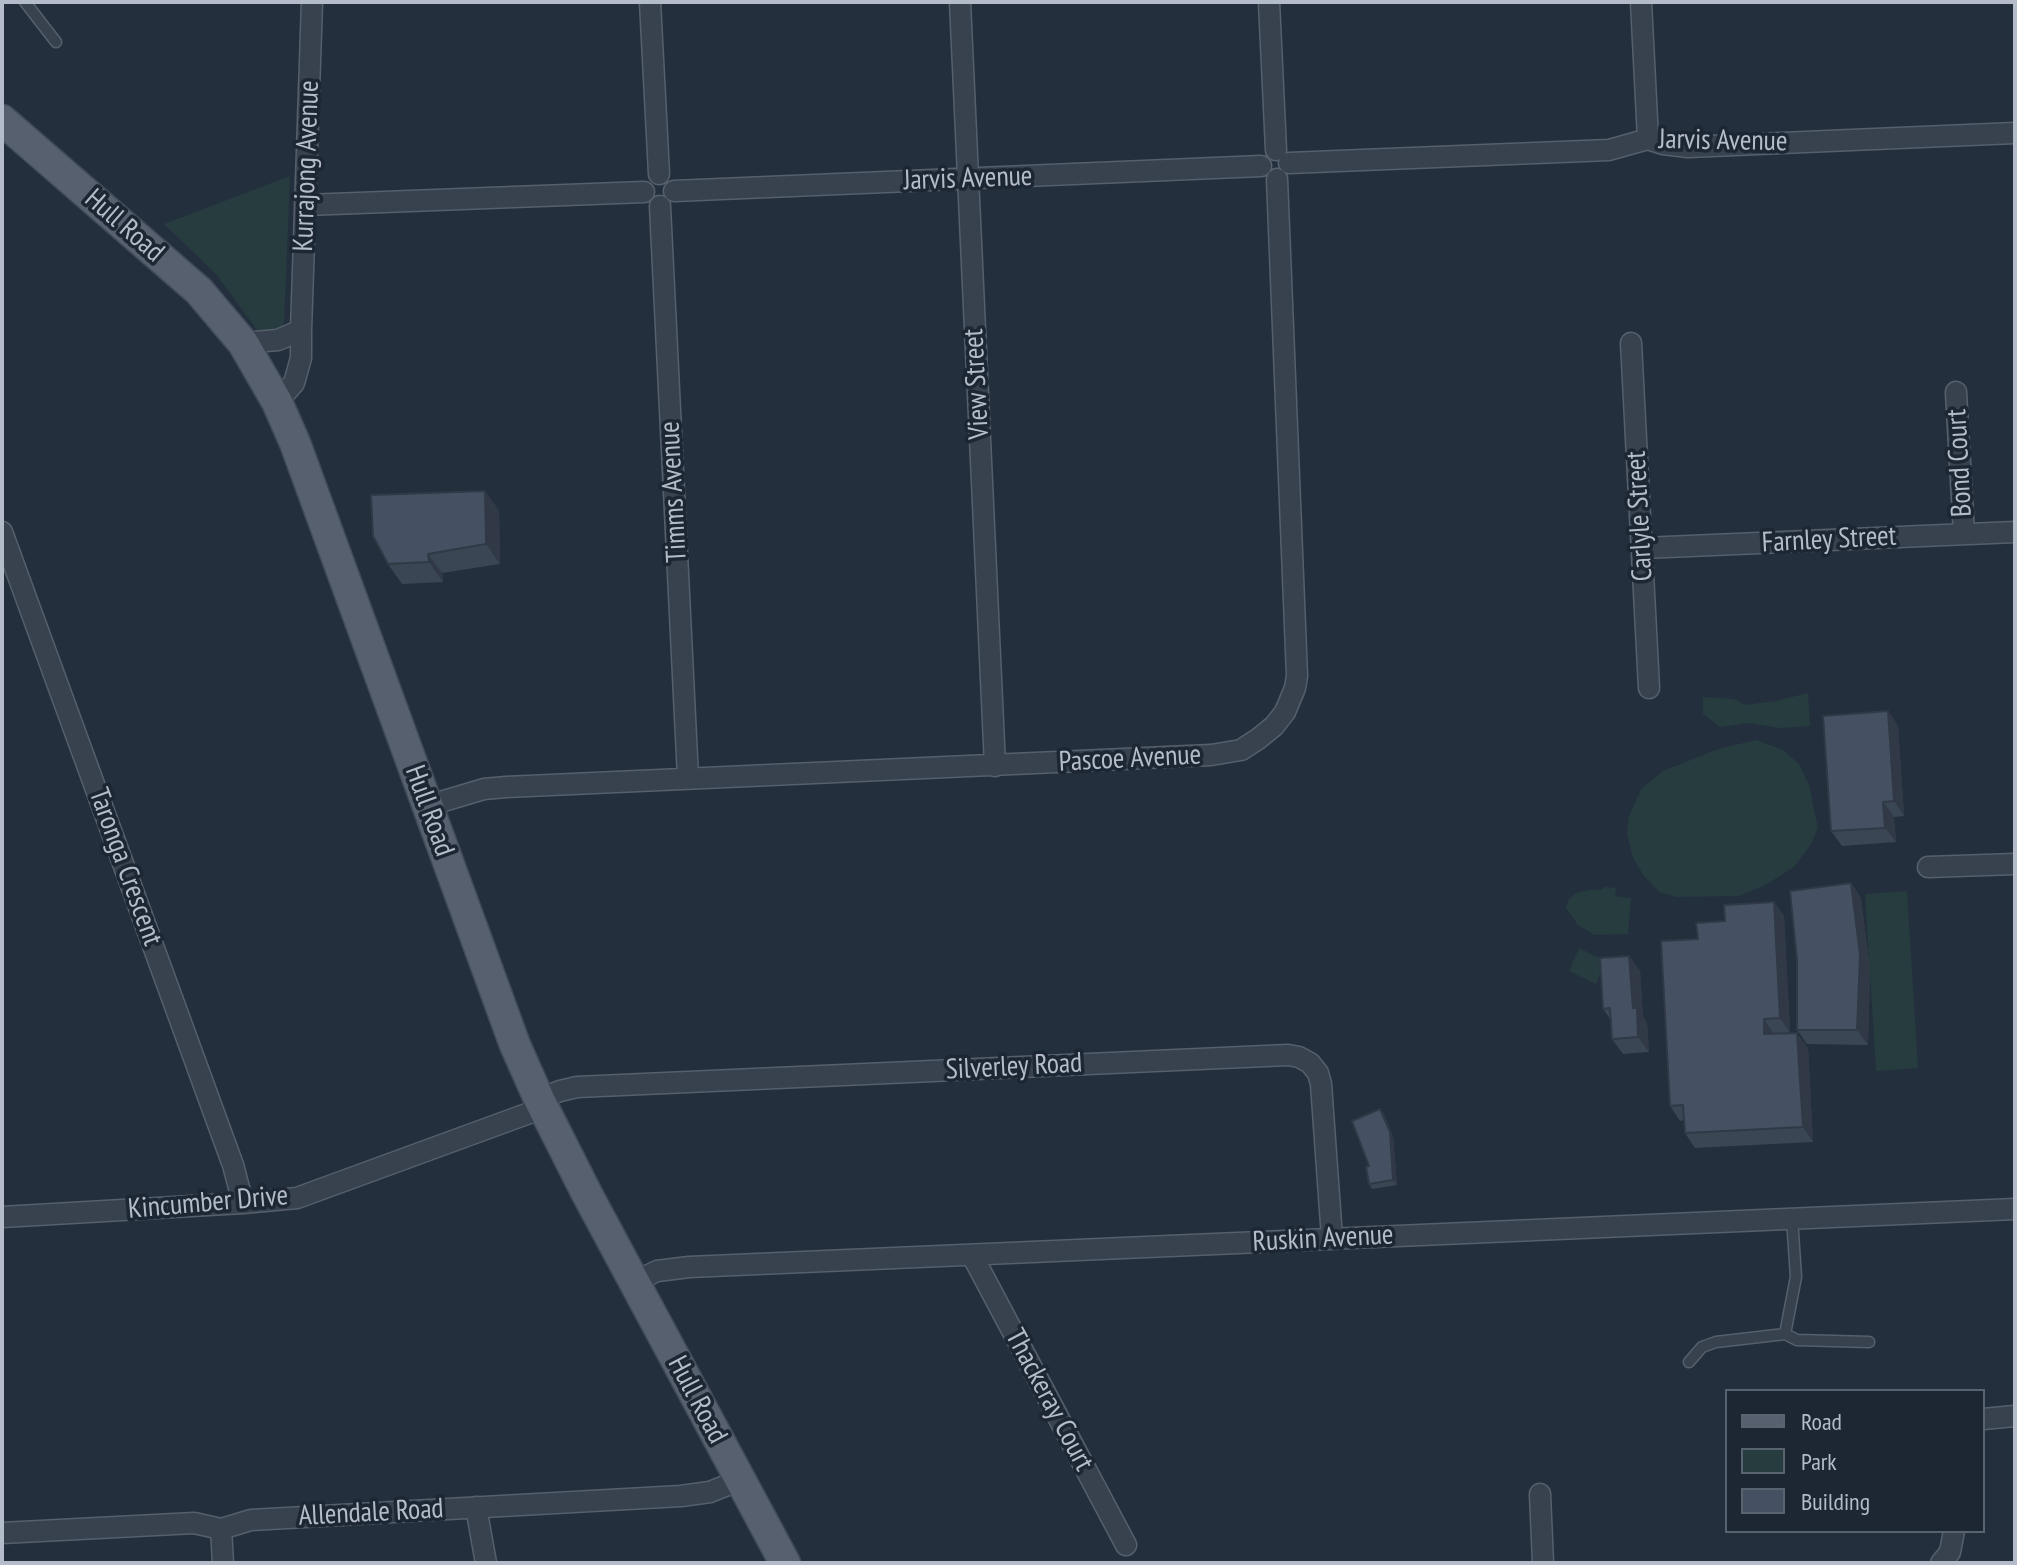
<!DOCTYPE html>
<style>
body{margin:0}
#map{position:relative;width:2017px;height:1565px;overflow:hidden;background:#242f3e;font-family:"PT Sans Narrow",sans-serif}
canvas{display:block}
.frame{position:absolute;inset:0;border:4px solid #b4bcc9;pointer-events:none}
.legend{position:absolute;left:1725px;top:1389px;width:260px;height:144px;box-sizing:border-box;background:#1d2633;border:2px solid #59626f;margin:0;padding:10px 14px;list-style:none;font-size:24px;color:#b4bcc9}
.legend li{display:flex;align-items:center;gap:16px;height:40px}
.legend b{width:40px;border:2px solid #59626f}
</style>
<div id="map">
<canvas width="2017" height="1565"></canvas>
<div class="frame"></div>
<ul class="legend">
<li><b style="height:10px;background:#56606e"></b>Road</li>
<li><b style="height:22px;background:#263c3f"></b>Park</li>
<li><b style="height:22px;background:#455162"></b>Building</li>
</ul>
</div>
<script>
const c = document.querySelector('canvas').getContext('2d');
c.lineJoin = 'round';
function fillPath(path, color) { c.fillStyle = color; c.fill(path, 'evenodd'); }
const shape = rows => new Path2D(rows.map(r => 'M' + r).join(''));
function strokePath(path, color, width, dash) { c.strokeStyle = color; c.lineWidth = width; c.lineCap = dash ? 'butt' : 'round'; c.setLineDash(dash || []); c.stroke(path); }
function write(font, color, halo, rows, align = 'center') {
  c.font = font + ' "PT Sans Narrow",sans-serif'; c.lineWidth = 7; c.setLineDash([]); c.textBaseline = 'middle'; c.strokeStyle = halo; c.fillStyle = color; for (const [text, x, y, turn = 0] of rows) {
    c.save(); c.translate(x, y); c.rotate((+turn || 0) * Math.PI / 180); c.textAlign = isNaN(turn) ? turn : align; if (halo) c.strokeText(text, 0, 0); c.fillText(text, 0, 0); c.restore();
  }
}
fillPath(shape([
 [290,176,284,324,273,333,266,333,257,330,216,274,164,224],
 [1808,693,1810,726,1780,728,1748,723,1720,727,1703,714,1703,697,1734,699,1745,705,1776,701],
 [1757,740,1783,750,1799,764,1809,785,1818,828,1811,844,1794,867,1767,884,1739,896,1676,897,1659,892,1644,876,1633,858,1627,834,1629,816,1641,789,1663,771,1721,748],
 [1605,887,1616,888,1615,896,1631,898,1628,934,1594,935,1578,925,1566,908,1569,899,1576,893,1590,890,1601,890],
 [1907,891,1918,1068,1876,1071,1865,894],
 [1579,948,1605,961,1596,984,1569,971]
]), '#263c3f');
const service = shape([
 [25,2,56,42],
 [1785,1334,1796,1277,1792,1218],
 [1689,1362,1702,1347,1716,1342,1785,1334,1797,1340,1869,1342]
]);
const minor = shape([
 [650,2,659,174],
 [960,2,995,766],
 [1269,2,1276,150],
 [1641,2,1648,139],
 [1289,163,1609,150,1648,139,1663,144,1688,147,2015,133],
 [674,191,1261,166],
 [306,205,644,192],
 [660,206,688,778],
 [243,343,278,340,301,330],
 [1631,343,1649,688],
 [1956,392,1964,534],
 [277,402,294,383,301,358,301,330,312,2],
 [2,532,233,1165,243,1203],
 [1643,548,2015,532],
 [427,806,484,789,506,787,1211,755,1241,750,1258,739,1274,726,1285,712,1295,688,1297,676,1277,179],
 [1928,867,2015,864],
 [539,1099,560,1091,577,1087,1288,1055,1299,1057,1310,1063,1318,1073,1321,1084,1332,1238],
 [2,1217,243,1203,297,1198,543,1108],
 [972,1255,1126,1545],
 [634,1282,657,1271,689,1267,2015,1209],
 [1983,1419,2015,1416],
 [1540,1494,1543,1563],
 [476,1507,486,1563],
 [221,1529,223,1563],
 [2,1533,194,1523,221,1529,251,1520,681,1496,710,1492,740,1480],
 [1941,1563,1950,1552,1954,1531]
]);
const primary = shape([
 [2,120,199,291,243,343,277,402,295,443,515,1045,539,1099,587,1194,785,1563]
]);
strokePath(service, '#565f6c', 13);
strokePath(minor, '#565f6c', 23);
strokePath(primary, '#414a57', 33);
strokePath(service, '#38414e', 10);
strokePath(minor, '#38414e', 20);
strokePath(primary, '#56606e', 30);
fillPath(shape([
 [499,510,500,564,442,573,443,582,402,584,388,564],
 [1888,711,1898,726,1904,816,1894,817,1896,842,1842,846,1831,831],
 [1851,883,1861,898,1870,970,1868,1045,1807,1044,1797,1030],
 [1774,902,1784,916,1790,1033,1808,1048,1813,1142,1695,1148,1685,1133,1684,1120,1680,1121,1670,1106,1698,939,1725,921],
 [1629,956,1640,971,1643,1017,1647,1023,1649,1052,1623,1054,1612,1039,1611,1020,1603,1009],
 [1384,1114,1393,1137,1397,1185,1372,1189,1369,1184,1369,1166]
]), '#3b4654');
fillPath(shape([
 [485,491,499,510,500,564,486,544],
 [428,554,442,573,443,582,429,562],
 [1888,711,1898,726,1904,816,1894,801],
 [1883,802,1894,817,1896,842,1885,828],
 [1851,883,1861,898,1870,970,1868,1045,1857,1030],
 [1774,902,1784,916,1790,1033,1780,1018],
 [1629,956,1640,971,1643,1017,1647,1023,1649,1052,1638,1037,1633,1008],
 [1764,1019,1774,1034,1764,1034],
 [1797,1033,1808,1048,1813,1142,1803,1127],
 [1380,1109,1384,1114,1393,1137,1397,1185,1393,1180]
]), '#303945');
const building = shape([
 [485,491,486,544,428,554,429,562,388,564,373,536,371,495,485,491],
 [1888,711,1894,801,1883,802,1885,828,1831,831,1823,716,1888,711],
 [1851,883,1860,955,1857,1030,1797,1030,1797,960,1790,891,1851,883],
 [1774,902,1780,1018,1764,1019,1764,1034,1797,1033,1803,1127,1685,1133,1683,1105,1670,1106,1661,941,1698,939,1696,923,1725,921,1724,905,1774,902],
 [1629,956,1633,1008,1637,1008,1638,1037,1612,1039,1610,1008,1603,1009,1600,958,1629,956],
 [1380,1109,1390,1132,1393,1180,1369,1184,1366,1167,1369,1166,1352,1121,1380,1109]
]);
fillPath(building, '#455162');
strokePath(building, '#303945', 2);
write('28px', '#b4bcc9', '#1d2633', [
 ["Jarvis Avenue",1723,141,1],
 ["Kurrajong Avenue",307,166,-88],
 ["Jarvis Avenue",968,179,-2],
 ["Hull Road",124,226,41],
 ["View Street",977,384,-93],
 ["Bond Court",1960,463,-93],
 ["Timms Avenue",674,492,-93],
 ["Carlyle Street",1640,516,-93],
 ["Farnley Street",1829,540,-3],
 ["Pascoe Avenue",1130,759,-3],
 ["Hull Road",429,811,70],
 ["Taronga Crescent",125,867,70],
 ["Silverley Road",1014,1067,-3],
 ["Kincumber Drive",208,1203,-5],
 ["Ruskin Avenue",1323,1239,-3],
 ["Hull Road",697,1400,62],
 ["Thackeray Court",1049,1400,62],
 ["Allendale Road",371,1513,-3]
]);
</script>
